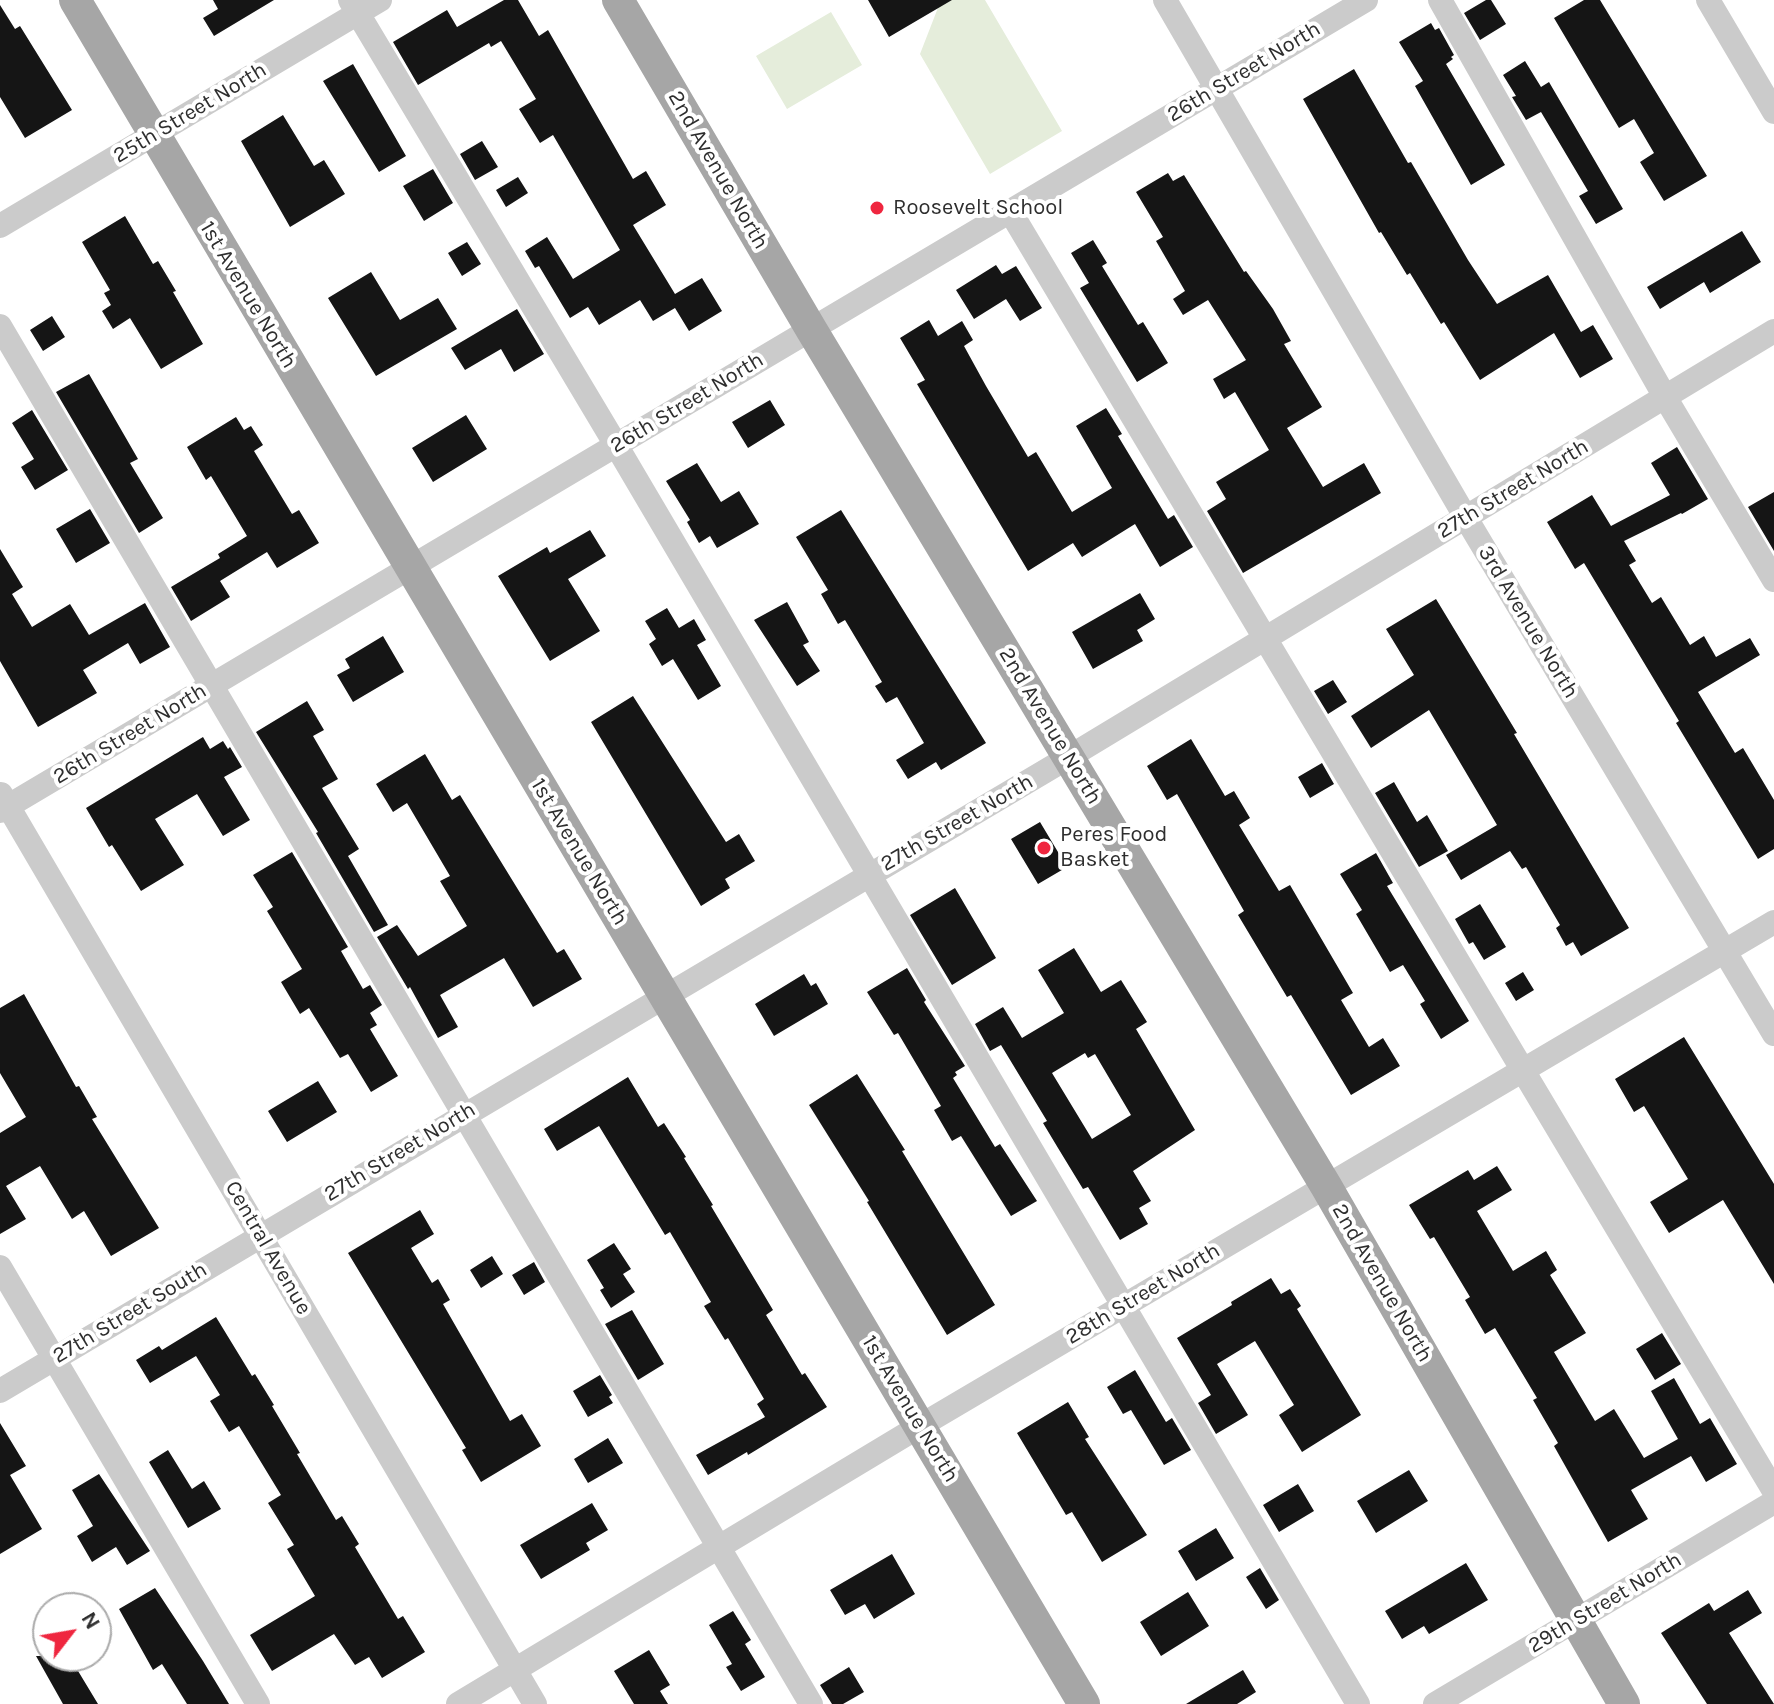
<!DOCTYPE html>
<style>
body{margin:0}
#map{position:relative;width:1774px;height:1704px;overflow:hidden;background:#fff;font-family:Karla,sans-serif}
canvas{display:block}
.north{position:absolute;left:32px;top:1592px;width:80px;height:80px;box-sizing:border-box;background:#fff;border:2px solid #ababab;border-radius:50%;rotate:59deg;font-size:22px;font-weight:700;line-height:32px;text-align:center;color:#2e2e2e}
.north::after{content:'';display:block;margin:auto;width:28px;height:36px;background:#ef263f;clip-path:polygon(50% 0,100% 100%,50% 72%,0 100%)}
</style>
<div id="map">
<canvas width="1774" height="1704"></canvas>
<div class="north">N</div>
</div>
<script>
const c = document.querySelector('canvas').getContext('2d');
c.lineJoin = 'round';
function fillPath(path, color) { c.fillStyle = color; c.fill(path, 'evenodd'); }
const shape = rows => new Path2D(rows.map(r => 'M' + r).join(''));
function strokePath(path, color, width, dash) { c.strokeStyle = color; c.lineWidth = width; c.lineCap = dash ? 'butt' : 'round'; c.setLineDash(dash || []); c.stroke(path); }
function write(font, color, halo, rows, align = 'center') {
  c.font = font + ' Karla,sans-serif'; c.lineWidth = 8; c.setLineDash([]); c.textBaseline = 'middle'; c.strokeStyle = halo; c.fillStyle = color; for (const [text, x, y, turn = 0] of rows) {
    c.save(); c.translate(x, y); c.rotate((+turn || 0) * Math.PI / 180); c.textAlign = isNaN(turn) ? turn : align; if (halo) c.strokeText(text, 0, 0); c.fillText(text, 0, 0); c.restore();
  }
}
fillPath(shape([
 [941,0,985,0,1062,131,990,174,920,54],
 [831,12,862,65,787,109,756,56]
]), '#e5eddb');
fillPath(shape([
 [213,0,274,0,214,36,203,18,218,9],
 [504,0,518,0,539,36,548,30,633,179,646,171,666,205,633,225,675,294,702,278,722,311,689,331,675,308,653,321,640,300,599,325,588,307,570,318,539,266,535,268,525,251,547,237,573,279,620,250,553,135,540,143,519,109,536,99,501,41,491,47,489,43,418,85,393,42,447,10,457,27],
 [868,0,952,0,889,37],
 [1486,0,1491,0,1506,24,1480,40,1464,13],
 [1584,0,1600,0,1707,176,1664,201,1640,162,1654,153,1634,119,1619,128,1554,18],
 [0,5,15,29,20,26,72,110,25,138,0,97],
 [1431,23,1435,30,1439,28,1454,55,1451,57,1453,59,1446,64,1505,165,1471,185,1415,86,1423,81,1399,42],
 [1525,61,1541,87,1549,82,1623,209,1596,224,1579,196,1588,191,1541,112,1526,120,1512,97,1516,96,1503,75],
 [353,64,406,156,379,172,323,81],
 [1354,69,1408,163,1411,162,1468,260,1497,304,1548,275,1581,332,1593,325,1613,359,1580,378,1554,333,1480,380,1444,322,1441,324,1410,273,1407,275,1381,232,1379,233,1303,99],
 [283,115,314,166,324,160,345,194,290,227,241,141],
 [482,141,498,167,475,180,460,154],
 [433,169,453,203,424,221,403,186],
 [1168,173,1173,181,1184,175,1244,272,1246,271,1273,309,1291,341,1284,344,1322,407,1287,428,1323,487,1364,463,1381,493,1243,573,1207,511,1226,499,1216,482,1269,450,1235,392,1224,399,1213,379,1246,360,1208,300,1183,315,1173,299,1185,291,1156,241,1163,237,1136,192],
 [518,177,528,193,506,207,496,190],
 [125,216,153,264,158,261,176,291,173,292,203,344,161,369,130,318,113,329,102,311,111,305,104,293,110,290,82,242],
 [1742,231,1761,262,1710,293,1704,282,1660,309,1647,287],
 [1093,240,1107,263,1102,266,1138,325,1143,322,1168,363,1137,382,1080,288,1089,283,1071,253],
 [467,242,481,264,462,276,448,253],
 [996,265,1002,274,1016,266,1042,308,1020,321,1006,299,974,319,956,290],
 [371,272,400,320,438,298,457,329,376,376,328,298],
 [517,309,544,354,514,372,501,349,465,370,451,348],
 [52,316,65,337,43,351,30,330],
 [929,320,938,336,962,321,973,340,964,346,986,386,1028,457,1036,452,1072,512,1112,488,1076,426,1106,408,1122,434,1118,436,1168,519,1174,515,1193,547,1160,567,1135,524,1082,557,1073,543,1028,571,917,384,925,380,900,338],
 [89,374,138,459,130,463,163,518,139,533,56,392],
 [770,400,785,425,748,448,732,422],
 [32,410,68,470,35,490,21,467,34,459,12,423],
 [466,415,487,449,433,482,412,448],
 [236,417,244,430,251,426,263,445,254,451,292,514,299,510,319,543,277,568,267,552,220,581,230,597,191,621,171,587,220,558,218,554,247,536,211,476,206,480,187,447],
 [1677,447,1708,499,1682,514,1681,513,1624,541,1636,561,1629,565,1652,603,1661,597,1690,645,1704,636,1716,657,1750,638,1760,655,1698,692,1735,753,1743,748,1774,800,1774,849,1758,859,1676,723,1679,721,1584,563,1575,569,1547,522,1592,495,1611,526,1670,495,1651,463],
 [697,463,721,502,739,491,759,524,717,548,710,536,699,543,687,522,690,520,666,481],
 [1774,492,1774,551,1748,507],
 [90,509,110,543,76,563,56,529],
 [841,510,986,743,941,770,936,762,908,779,896,760,924,743,897,697,886,703,875,686,882,682,845,620,838,624,821,594,828,590,796,537],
 [590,530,606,556,568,579,600,631,550,661,498,576,547,547,550,553],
 [0,549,23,587,12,594,32,627,70,604,89,635,145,603,170,647,140,664,128,643,83,670,97,693,38,727,0,661],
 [1140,593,1155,619,1137,630,1143,641,1093,669,1072,632],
 [1436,599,1517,733,1514,734,1629,928,1581,956,1573,942,1566,946,1556,928,1560,925,1526,867,1522,869,1510,851,1461,880,1446,855,1497,825,1429,710,1371,748,1351,716,1414,675,1386,629],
 [787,602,809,642,803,645,820,671,797,686,754,620],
 [667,608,679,628,694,619,706,640,697,645,721,686,698,700,673,659,662,666,649,644,656,639,645,621],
 [383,636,404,672,353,702,337,675,350,668,345,659],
 [1333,680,1347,702,1328,714,1314,691],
 [633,696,726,842,739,834,755,861,725,879,730,888,701,906,591,722],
 [307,701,324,730,313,736,338,779,322,788,359,849,348,856,388,925,374,932,316,833,318,832,256,732],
 [203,737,210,749,223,741,228,749,230,747,242,767,224,777,250,820,223,836,197,794,155,819,184,865,141,891,112,845,109,847,86,808],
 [1191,739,1225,796,1234,791,1250,818,1239,825,1279,891,1290,885,1353,993,1341,1000,1369,1047,1383,1038,1400,1066,1351,1095,1291,995,1287,997,1238,915,1244,911,1177,794,1167,800,1147,766],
 [425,754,452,800,460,795,557,953,564,949,582,979,533,1007,504,958,440,995,458,1027,438,1038,410,987,408,989,377,937,397,925,418,956,467,926,440,881,450,876,407,803,393,812,376,784],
 [1322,763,1334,784,1310,798,1298,777],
 [1394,782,1417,822,1427,815,1448,851,1419,867,1375,793],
 [1040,822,1067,867,1038,884,1011,839],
 [292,852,348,947,341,951,363,989,370,985,382,1005,370,1013,377,1025,370,1029,398,1076,371,1092,348,1054,340,1058,309,1008,300,1014,281,982,302,969,267,911,273,907,253,875],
 [1376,853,1393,883,1387,886,1469,1021,1441,1039,1420,1004,1425,1001,1403,965,1390,972,1356,914,1362,910,1340,874],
 [955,888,996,958,952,985,910,915],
 [1480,904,1506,947,1484,960,1473,942,1469,944,1455,919],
 [1074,948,1101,992,1121,980,1147,1022,1136,1029,1195,1130,1133,1171,1151,1201,1139,1208,1148,1224,1120,1240,1088,1187,1083,1189,1058,1148,1043,1123,1047,1121,1001,1045,990,1051,975,1024,1003,1007,1022,1038,1064,1013,1038,970],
 [1085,1053,1088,1058,1095,1054,1131,1115,1092,1139,1052,1073],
 [907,968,926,1000,924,1002,965,1066,955,1072,957,1075,953,1078,995,1147,1000,1144,1037,1201,1011,1216,961,1136,952,1141,934,1110,941,1106,898,1033,894,1035,867,992],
 [1523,972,1534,990,1516,1001,1505,983],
 [804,974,811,986,816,983,828,1004,774,1036,755,1004],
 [24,994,76,1087,79,1086,97,1117,92,1119,159,1228,111,1256,84,1211,72,1219,40,1166,6,1186,26,1219,0,1234,0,1133,26,1117,0,1073,0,1008],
 [1684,1037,1774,1184,1774,1284,1723,1200,1669,1233,1650,1202,1688,1179,1644,1106,1634,1112,1615,1079],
 [857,1074,905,1150,902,1151,995,1305,947,1335,867,1202,869,1201,809,1105],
 [628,1077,658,1127,664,1123,686,1157,684,1158,713,1205,711,1206,773,1310,766,1315,802,1375,805,1373,827,1407,748,1455,747,1452,708,1475,696,1455,765,1417,757,1404,764,1399,728,1338,725,1340,704,1306,711,1302,670,1232,665,1235,599,1126,557,1151,544,1129],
 [318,1081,337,1112,287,1142,268,1111],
 [1497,1166,1512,1190,1477,1211,1513,1271,1546,1251,1557,1270,1550,1275,1586,1333,1554,1352,1595,1421,1614,1409,1644,1458,1678,1439,1651,1391,1674,1378,1700,1424,1710,1418,1737,1464,1706,1482,1691,1456,1631,1490,1648,1519,1608,1542,1554,1446,1558,1443,1533,1400,1537,1398,1495,1328,1485,1334,1465,1300,1470,1297,1434,1237,1430,1239,1409,1205,1468,1170,1474,1180],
 [420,1210,434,1234,411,1248,432,1283,438,1279,450,1300,443,1304,510,1421,522,1414,541,1446,481,1482,462,1450,466,1448,348,1253],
 [614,1243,631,1269,623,1274,635,1292,611,1308,600,1290,604,1288,587,1260],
 [492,1256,503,1274,481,1288,470,1270],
 [534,1262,545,1282,524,1295,512,1275],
 [1271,1278,1281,1294,1290,1289,1301,1306,1297,1309,1361,1415,1302,1452,1279,1415,1294,1405,1255,1341,1217,1364,1248,1415,1216,1434,1198,1403,1211,1395,1177,1338,1232,1305,1231,1302],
 [632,1310,664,1364,638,1380,605,1324],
 [216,1317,252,1376,255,1374,274,1405,272,1406,300,1453,297,1454,336,1520,342,1516,359,1544,355,1547,398,1619,403,1616,425,1652,382,1678,369,1657,355,1665,334,1634,272,1671,250,1635,315,1596,287,1549,294,1545,268,1503,281,1495,239,1426,229,1432,210,1401,220,1395,196,1356,150,1383,136,1360,159,1346,162,1350],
 [1662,1333,1681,1364,1655,1380,1636,1349],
 [1135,1370,1166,1422,1172,1418,1191,1450,1164,1465,1131,1410,1123,1414,1107,1387],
 [600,1375,612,1395,609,1397,613,1403,588,1417,573,1391],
 [1068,1402,1089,1437,1085,1439,1147,1535,1102,1562,1072,1512,1066,1515,1017,1433],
 [0,1423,26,1466,10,1475,42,1529,0,1554],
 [608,1438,623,1463,588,1483,574,1459],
 [168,1450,192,1489,204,1481,221,1509,188,1528,149,1462],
 [1409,1470,1428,1501,1376,1533,1357,1501],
 [99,1474,150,1551,127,1565,116,1547,92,1562,77,1536,93,1526,72,1490],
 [1298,1484,1314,1511,1279,1532,1263,1505],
 [592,1503,608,1530,586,1543,590,1550,541,1579,520,1545],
 [1216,1528,1234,1558,1196,1581,1178,1551],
 [892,1554,915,1594,874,1619,865,1604,845,1615,830,1590],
 [1466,1563,1488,1600,1429,1634,1424,1626,1402,1639,1385,1611],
 [1260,1568,1279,1600,1266,1609,1246,1577],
 [155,1588,203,1661,229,1704,187,1704,162,1664,153,1670,119,1609],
 [1748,1590,1762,1613,1729,1633,1774,1704,1707,1704,1661,1633,1709,1603,1714,1611],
 [1188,1592,1209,1626,1161,1656,1140,1622],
 [733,1611,751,1640,745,1644,765,1677,741,1691,726,1667,732,1664,709,1625],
 [649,1650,670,1685,660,1691,668,1704,634,1704,614,1671],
 [36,1656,69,1656,98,1704,63,1704],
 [849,1667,864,1692,843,1704,832,1704,820,1685],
 [1243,1670,1256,1692,1237,1704,1186,1704]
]), '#151515');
strokePath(shape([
 [350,0,616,445,1358,1704],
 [1165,0,1466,518,1774,1034],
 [1440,0,1665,397,1774,580],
 [1708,0,1774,112],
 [1010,211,1774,1491],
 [0,226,380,0],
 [0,326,811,1704],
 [1,794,535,1704],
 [0,811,1366,0],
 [0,1267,258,1704],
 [0,1391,1069,757,1774,331],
 [458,1704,920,1426,1774,922],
 [1435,1704,1774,1502]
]), '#cbcbcb', 24);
strokePath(shape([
 [75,0,1084,1704],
 [618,0,811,329,1326,1186,1624,1704]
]), '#a6a6a6', 32);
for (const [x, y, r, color] of [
 [877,208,8,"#ef263f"],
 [1044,848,8,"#ef263f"]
]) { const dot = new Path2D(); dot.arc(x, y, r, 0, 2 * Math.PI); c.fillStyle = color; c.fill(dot); strokePath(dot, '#fff', 3); }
write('22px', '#2e2e2e', '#fff', [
 ["26th Street North",1244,72,-31],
 ["25th Street North",190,113,-31],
 ["2nd Avenue North",718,170,60],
 ["1st Avenue North",248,295,59],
 ["26th Street North",687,403,-31],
 ["27th Street North",1513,489,-31],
 ["3rd Avenue North",1528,622,59],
 ["2nd Avenue North",1050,726,59],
 ["26th Street North",130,734,-31],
 ["27th Street North",957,823,-30],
 ["1st Avenue North",579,852,59],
 ["27th Street North",400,1152,-31],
 ["Central Avenue",268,1248,60],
 ["2nd Avenue North",1382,1283,60],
 ["28th Street North",1143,1294,-31],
 ["27th Street South",130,1313,-31],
 ["1st Avenue North",910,1409,59],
 ["29th Street North",1605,1603,-31]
]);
write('22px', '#2e2e2e', '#fff', [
 ["Roosevelt School",893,208],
 ["Peres Food",1060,835],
 ["Basket",1060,860]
], 'left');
</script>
